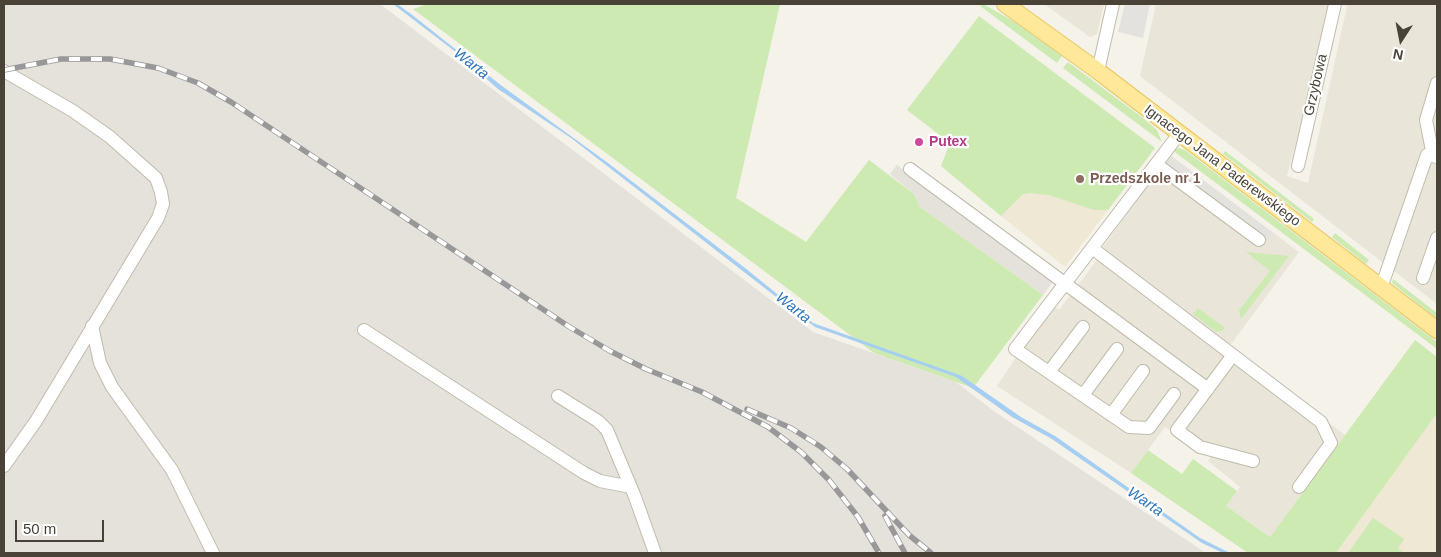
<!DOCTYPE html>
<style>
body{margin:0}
#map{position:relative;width:1441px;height:557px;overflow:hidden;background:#f5f2ea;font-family:Helvetica,sans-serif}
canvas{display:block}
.frame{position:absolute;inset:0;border:5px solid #494337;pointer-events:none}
.north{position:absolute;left:1376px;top:15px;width:50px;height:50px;-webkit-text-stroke:4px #fff;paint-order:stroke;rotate:191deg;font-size:14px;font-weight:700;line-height:20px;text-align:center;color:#494337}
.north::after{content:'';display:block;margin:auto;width:18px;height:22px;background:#494337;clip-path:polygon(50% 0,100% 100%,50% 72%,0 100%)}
.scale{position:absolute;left:15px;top:520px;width:89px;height:22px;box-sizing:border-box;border:2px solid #494337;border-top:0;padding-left:6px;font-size:15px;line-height:18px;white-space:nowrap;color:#494337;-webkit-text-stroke:4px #fff;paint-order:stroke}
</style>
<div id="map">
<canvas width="1441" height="557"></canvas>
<div class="frame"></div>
<div class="north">N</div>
<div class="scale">50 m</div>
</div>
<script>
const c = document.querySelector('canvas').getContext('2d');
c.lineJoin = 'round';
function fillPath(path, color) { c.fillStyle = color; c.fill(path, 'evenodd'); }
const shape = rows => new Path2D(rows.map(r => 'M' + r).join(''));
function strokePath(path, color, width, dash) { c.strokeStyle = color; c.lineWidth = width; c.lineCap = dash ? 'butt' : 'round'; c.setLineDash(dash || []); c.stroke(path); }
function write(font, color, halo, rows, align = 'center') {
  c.font = font + ' Helvetica,sans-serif'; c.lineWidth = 4.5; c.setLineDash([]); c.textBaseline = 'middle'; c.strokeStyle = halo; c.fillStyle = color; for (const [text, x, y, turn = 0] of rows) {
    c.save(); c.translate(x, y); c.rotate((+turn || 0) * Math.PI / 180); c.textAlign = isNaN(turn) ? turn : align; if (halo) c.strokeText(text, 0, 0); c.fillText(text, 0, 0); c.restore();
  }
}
fillPath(shape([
 [1044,4,1104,4,1097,34,1090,37],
 [1156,4,1328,4,1307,100,1287,176,1308,183,1347,6,1344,4,1437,4,1437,304,1140,76],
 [1170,155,1299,252,1229,347,1345,435,1270,537,1226,506,1240,487,1208,461,1214,452,1200,451,1165,427,1131,473,997,386,1051,305,1059,310,1097,260,1105,254,1103,247]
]), '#e9e5d8');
fillPath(shape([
 [4,4,380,4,813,332,956,382,995,412,1206,553,4,553],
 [897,165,1054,280,1043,295,920,207,914,194,890,174]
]), '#e5e1db');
fillPath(shape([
 [1089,98,1155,148,1065,267,1001,216],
 [1437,413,1437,553,1336,553,1416,441]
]), '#eee8d4');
fillPath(shape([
 [428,4,780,4,736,198,806,242,869,160,914,194,920,207,1043,295,973,388,874,353,413,9],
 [983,4,1015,22,1062,56,1057,63,980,6],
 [979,16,1155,148,1108,210,1094,210,1049,195,1030,193,1023,194,1001,216,941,166,950,143,907,110],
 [1068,62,1143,118,1157,130,1162,142,1063,68],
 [1179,148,1185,150,1437,342,1437,349,1172,150],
 [1225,151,1314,219,1312,222,1223,154],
 [1335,233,1369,260,1366,264,1332,237],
 [1246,252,1289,256,1241,319,1239,310,1270,271],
 [1393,279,1437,313,1437,319,1392,283],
 [1198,308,1225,328,1223,330,1216,332,1193,314],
 [1415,340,1437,357,1437,413,1336,553,1248,553,1131,473,1148,450,1182,474,1193,459,1237,491,1226,506,1270,537],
 [1373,518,1404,539,1398,548,1404,553,1348,553]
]), '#cdeab2');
fillPath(shape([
 [1125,4,1150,4,1143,38,1118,32],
 [1170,155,1273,233,1268,241,1165,163]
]), '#e4e2de');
fillPath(shape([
 [393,4,397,4,411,14,502,86,608,163,745,268,813,323,962,376,1021,417,1055,436,1200,538,1230,553,1223,553,1202,543,1052,439,1012,417,956,377,815,327,571,138,498,89,457,53]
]), '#a6cef2');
const minor = shape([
 [4,71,73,111,110,137,156,178,161,192,163,204,158,218,36,421,4,466],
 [1098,71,1113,4],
 [1433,156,1426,120,1437,83],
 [1156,164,1259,240],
 [1298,166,1335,4],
 [910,169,1208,389],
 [1092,248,1321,422,1331,443,1299,487],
 [1423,278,1437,238],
 [1381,288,1427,155,1437,157],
 [92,326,100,363,112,387,172,470,213,553],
 [364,330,584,473,600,481,631,487],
 [1233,355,1177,430,1200,447,1253,461],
 [1049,372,1083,327],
 [1174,394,1149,428,1129,427,1015,349,1179,134],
 [1083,395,1117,349],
 [558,396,598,421,607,430,635,497,655,553],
 [1111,415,1143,371]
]);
const major = shape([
 [1005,4,1098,71,1437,330]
]);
strokePath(minor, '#c1bbac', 14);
strokePath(major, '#e7c866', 18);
strokePath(minor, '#fff', 12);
strokePath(major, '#ffe899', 16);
const rail = shape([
 [4,70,61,59,110,59,158,68,198,83,231,102,568,326,610,351,646,369,702,392,768,427,801,452,829,480,858,517,879,553],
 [747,409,791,428,821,447,847,469,909,535,931,553],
 [885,516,905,553]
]);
strokePath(rail, '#989898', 5.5);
strokePath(rail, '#fff', 4, [11]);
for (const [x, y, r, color] of [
 [919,142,5,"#d1479c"],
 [1080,179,5,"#8d6e63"]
]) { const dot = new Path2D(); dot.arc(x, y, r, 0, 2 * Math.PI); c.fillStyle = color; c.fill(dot); strokePath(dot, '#fff', 2); }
write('14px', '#494337', '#fff', [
 ["Grzybowa",1316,85,-77],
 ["Ignacego Jana Paderewskiego",1222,166,37]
]);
write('bold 14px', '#b23c85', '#fff', [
 ["Putex",929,142]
], 'left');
write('bold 14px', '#785e54', '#fff', [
 ["Przedszkole nr 1",1090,179]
], 'left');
write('italic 15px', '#2d75b9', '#fff', [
 ["Warta",471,64,38],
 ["Warta",793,308,38],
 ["Warta",1145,502,34]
]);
</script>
